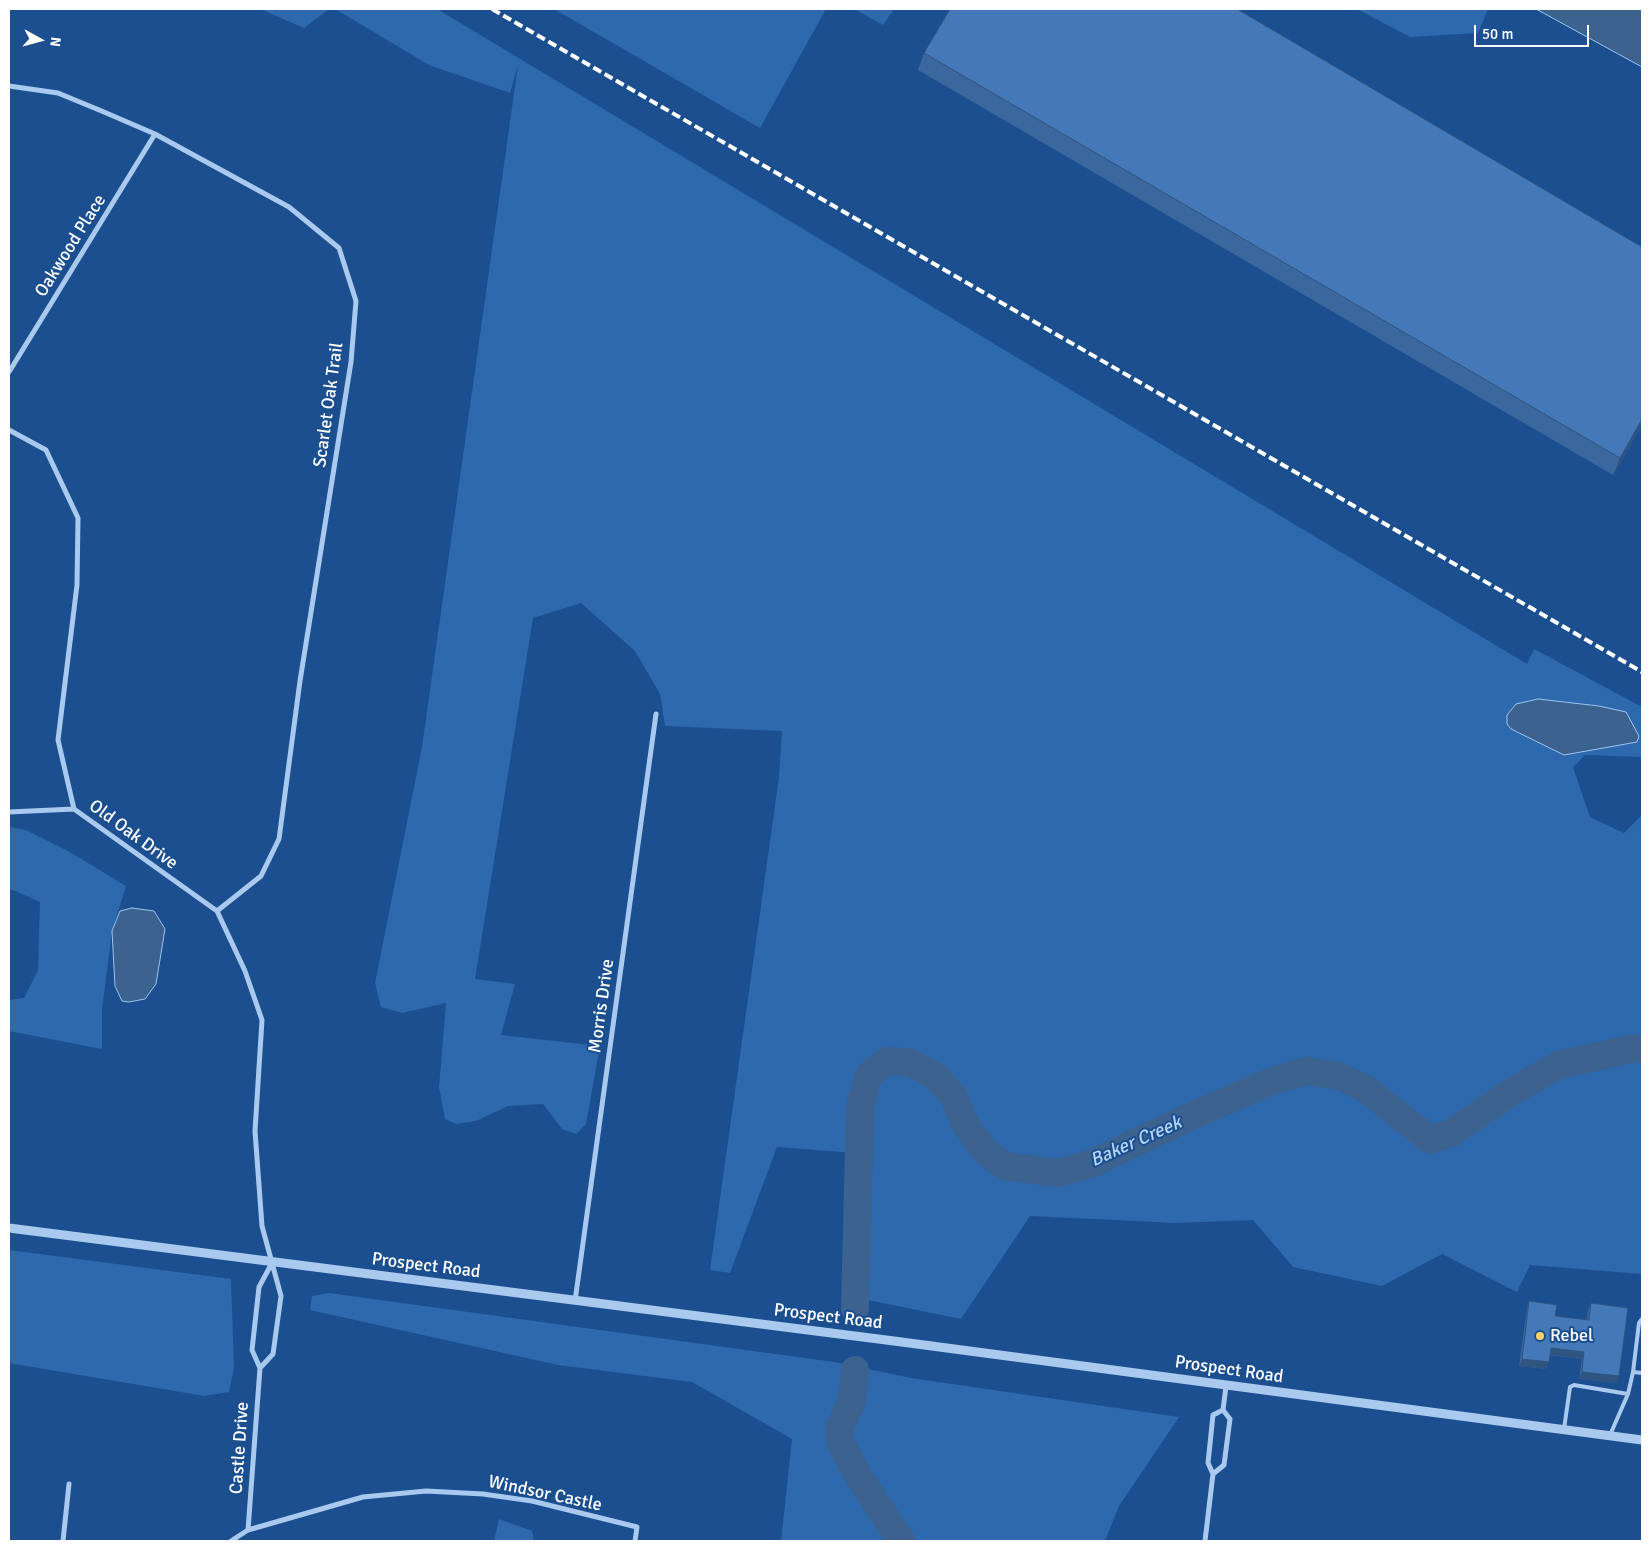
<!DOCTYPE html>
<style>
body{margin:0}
#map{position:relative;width:1651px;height:1550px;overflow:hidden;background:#1b4f8f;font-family:Signika,sans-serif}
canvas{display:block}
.frame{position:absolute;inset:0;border:10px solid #fff;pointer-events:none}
.north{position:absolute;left:15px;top:15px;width:50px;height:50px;-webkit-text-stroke:4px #1b4f8f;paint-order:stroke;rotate:97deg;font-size:14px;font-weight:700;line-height:20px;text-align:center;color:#fff}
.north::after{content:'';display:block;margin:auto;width:18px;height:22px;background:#fff;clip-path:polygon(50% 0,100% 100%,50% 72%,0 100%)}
.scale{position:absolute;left:1474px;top:25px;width:115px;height:22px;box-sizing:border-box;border:2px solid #fff;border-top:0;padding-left:6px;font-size:15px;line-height:18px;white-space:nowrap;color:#fff;-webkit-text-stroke:4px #1b4f8f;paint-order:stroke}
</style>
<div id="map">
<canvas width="1651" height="1550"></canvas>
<div class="frame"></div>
<div class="north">N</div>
<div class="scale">50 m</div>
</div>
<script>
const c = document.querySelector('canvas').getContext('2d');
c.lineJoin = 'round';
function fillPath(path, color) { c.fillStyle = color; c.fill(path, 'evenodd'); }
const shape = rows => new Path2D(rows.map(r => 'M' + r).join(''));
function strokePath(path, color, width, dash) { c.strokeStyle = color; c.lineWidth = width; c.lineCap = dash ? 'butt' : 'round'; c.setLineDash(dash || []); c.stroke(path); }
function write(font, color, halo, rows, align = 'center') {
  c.font = font + ' Signika,sans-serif'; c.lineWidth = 4; c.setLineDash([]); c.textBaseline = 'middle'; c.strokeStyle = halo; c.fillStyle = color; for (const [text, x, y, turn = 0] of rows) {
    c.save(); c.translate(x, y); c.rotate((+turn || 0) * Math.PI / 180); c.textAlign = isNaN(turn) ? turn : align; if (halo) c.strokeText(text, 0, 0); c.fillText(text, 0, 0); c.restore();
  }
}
fillPath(shape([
 [260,9,329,9,304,28],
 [335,9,437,9,1527,664,1534,649,1642,707,1642,757,1585,755,1573,767,1590,817,1624,833,1642,815,1642,1274,1530,1265,1517,1292,1442,1254,1382,1286,1293,1267,1253,1220,1175,1223,1030,1216,961,1319,868,1300,868,1154,777,1147,730,1273,710,1270,779,777,782,731,665,726,660,694,635,651,581,603,533,618,475,979,515,984,501,1035,600,1046,586,1124,576,1134,562,1129,543,1104,508,1106,476,1121,456,1124,445,1119,439,1087,446,1003,402,1013,381,1007,375,983,422,747,518,65,510,93,429,65],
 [554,9,826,9,760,128],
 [854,9,894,9,883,25],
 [1357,9,1488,9,1478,33,1410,37],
 [9,827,26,830,70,852,126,886,112,931,102,1010,102,1049,9,1031,9,1000,24,998,38,970,40,902,13,890,9,890],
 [9,1250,231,1279,234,1368,229,1392,204,1396,9,1363],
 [329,1293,834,1362,911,1378,1179,1417,1119,1506,1105,1541,781,1541,792,1439,692,1382,558,1365,310,1310,312,1296],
 [499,1519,532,1531,534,1541,494,1541]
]), '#2e69ad');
const water = shape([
 [1536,9,1642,9,1642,67,1536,9],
 [1538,699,1599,706,1626,712,1639,736,1637,742,1564,755,1511,729,1507,724,1507,715,1516,704,1538,699],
 [132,908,154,911,165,929,156,984,145,999,129,1002,122,1001,115,986,112,931,120,911,132,908]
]);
fillPath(water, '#3c6290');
strokePath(water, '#9cc4f0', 1);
strokePath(shape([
 [855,1309,860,1106,869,1075,887,1061,909,1062,934,1075,953,1095,965,1124,984,1150,1004,1166,1059,1173,1093,1163,1185,1119,1267,1083,1305,1071,1339,1076,1366,1089,1430,1140,1451,1133,1516,1089,1559,1065,1630,1049,1642,1049],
 [855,1370,852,1401,839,1429,840,1442,859,1477,901,1541]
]), '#3c6290', 28);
strokePath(shape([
 [1642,1319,1639,1323,1633,1372,1642,1373],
 [1564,1429,1570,1387,1574,1385,1628,1394,1633,1372],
 [1610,1435,1628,1394]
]), '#a9c9ee', 4);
strokePath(shape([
 [9,86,58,93,104,112,155,134,289,207,339,248,356,301,351,362,300,681,279,839,261,876,217,911],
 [9,372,155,134],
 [9,430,46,450,78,518,77,585,58,740,74,809,217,911,245,971,262,1020,255,1131,262,1226,281,1296,273,1354,260,1368],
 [9,812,74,809],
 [575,1301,656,714],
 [1223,1410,1230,1419,1224,1465,1213,1474,1208,1463,1213,1415,1223,1410],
 [1223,1410,1226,1386],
 [248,1530,260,1368,252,1350,259,1287,272,1263],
 [63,1541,69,1484],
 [231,1541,248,1530,363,1497,426,1491,483,1494,532,1501,637,1527,635,1541],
 [1205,1541,1213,1474]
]), '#a9c9ee', 5);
strokePath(shape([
 [9,1228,894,1341,1642,1440]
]), '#a9c9ee', 9);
strokePath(shape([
 [492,9,1642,672]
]), '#fff', 4, [9, 4]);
fillPath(shape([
 [924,53,1642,247,1642,425,1613,475,918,70],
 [1529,1301,1555,1316,1587,1320,1588,1310,1591,1303,1617,1383,1579,1379,1582,1359,1550,1355,1546,1369,1519,1366,1527,1308]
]), '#3a679d');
fillPath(shape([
 [1642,419,1642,425,1613,475,1620,458],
 [1551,1348,1584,1352,1582,1359,1548,1354],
 [1522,1359,1549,1362,1546,1369,1519,1366],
 [1582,1372,1619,1376,1617,1383,1579,1379]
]), '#305480');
const building = shape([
 [950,9,1237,9,1642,247,1642,419,1620,458,924,53,950,9],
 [1529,1301,1557,1305,1555,1316,1589,1320,1591,1303,1628,1308,1619,1376,1582,1372,1584,1352,1551,1348,1549,1362,1522,1359,1529,1301]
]);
fillPath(building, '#4478b7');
strokePath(building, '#305480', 1);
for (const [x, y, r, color] of [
 [1540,1336,5,"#ffd166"]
]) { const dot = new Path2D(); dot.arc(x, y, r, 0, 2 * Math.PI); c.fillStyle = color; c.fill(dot); strokePath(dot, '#1b4f8f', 2); }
write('18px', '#fff', '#1b4f8f', [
 ["Oakwood Place",71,246,-58],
 ["Scarlet Oak Trail",329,405,-82],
 ["Old Oak Drive",133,835,36],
 ["Morris Drive",602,1006,-82],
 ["Prospect Road",426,1266,7],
 ["Prospect Road",828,1317,7],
 ["Prospect Road",1229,1370,8],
 ["Castle Drive",240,1448,-86],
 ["Windsor Castle",545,1494,12]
]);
write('18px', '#fff', '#1b4f8f', [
 ["Rebel",1550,1336]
], 'left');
write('italic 19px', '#b5d3f5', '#1b4f8f', [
 ["Baker Creek",1136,1142,-24]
]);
</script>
